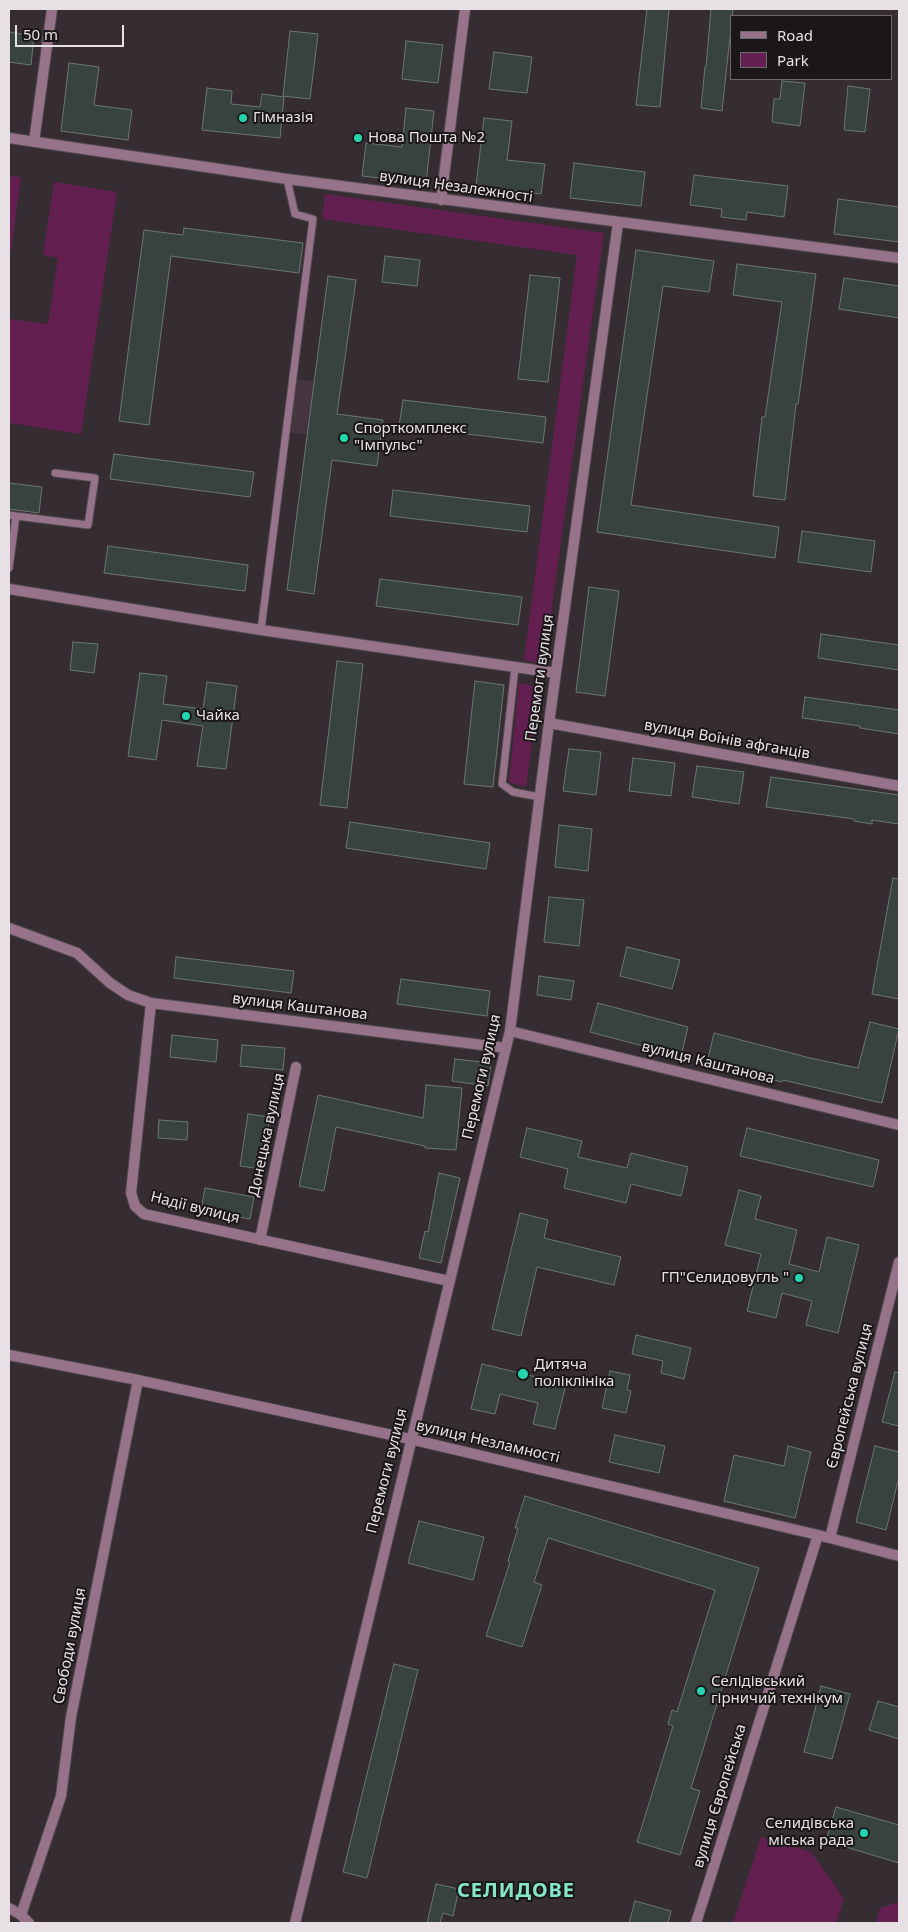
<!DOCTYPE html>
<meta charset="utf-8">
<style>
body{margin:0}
#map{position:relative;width:908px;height:1932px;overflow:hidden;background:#362d33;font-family:"Noto Sans",sans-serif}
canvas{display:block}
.frame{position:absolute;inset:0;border:10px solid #e7e1e5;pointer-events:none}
.legend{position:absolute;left:730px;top:15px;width:162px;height:65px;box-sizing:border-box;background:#1b1719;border:1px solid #6d686b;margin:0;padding:6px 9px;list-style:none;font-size:15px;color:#e7e1e5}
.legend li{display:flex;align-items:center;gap:10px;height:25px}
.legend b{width:25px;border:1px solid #6d686b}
.scale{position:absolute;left:15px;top:25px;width:109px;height:22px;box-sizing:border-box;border:2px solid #e7e1e5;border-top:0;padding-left:6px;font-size:15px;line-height:18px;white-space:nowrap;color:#e7e1e5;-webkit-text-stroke:4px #1b1719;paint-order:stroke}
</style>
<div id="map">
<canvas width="908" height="1932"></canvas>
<div class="frame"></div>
<ul class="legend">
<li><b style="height:6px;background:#97738a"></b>Road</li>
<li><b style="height:14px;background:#631f50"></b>Park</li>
</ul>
<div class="scale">50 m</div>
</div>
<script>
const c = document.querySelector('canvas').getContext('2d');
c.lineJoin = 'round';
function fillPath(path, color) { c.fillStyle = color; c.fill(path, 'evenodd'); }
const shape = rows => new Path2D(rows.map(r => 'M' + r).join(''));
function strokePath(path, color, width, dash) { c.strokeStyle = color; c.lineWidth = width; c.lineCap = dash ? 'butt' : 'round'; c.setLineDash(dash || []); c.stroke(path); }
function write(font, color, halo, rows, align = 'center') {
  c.font = font + ' "Noto Sans",sans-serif'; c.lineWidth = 4; c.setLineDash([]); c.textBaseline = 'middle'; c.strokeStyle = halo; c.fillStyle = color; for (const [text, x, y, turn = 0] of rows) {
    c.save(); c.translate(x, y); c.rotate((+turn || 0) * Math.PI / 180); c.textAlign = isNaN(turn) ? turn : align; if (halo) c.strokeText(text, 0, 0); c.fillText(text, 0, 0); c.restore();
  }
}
fillPath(shape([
 [292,378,337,385,330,437,285,432]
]), '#44353f');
fillPath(shape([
 [9,176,21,177,11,251,9,250],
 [54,182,117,192,81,434,9,423,9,319,48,324,58,258,43,255],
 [325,194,604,233,544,664,524,660,577,255,322,219],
 [519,683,539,687,526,787,509,782],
 [761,1837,811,1852,844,1899,836,1923,733,1923],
 [899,1902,899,1923,876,1923,880,1908]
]), '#631f50');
const building = shape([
 [647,9,669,9,660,107,636,105,647,9],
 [711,9,733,9,722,111,701,108,705,67,706,67,711,9],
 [290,31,318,34,310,99,283,96,290,31],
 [9,32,34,36,31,65,9,62,9,32],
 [406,41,443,45,438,83,402,79,406,41],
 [494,52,532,57,527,93,489,89,494,52],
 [69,63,99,67,94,105,132,110,128,140,61,131,69,63],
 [782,81,805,83,800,126,772,122,774,99,780,99,782,81],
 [848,86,870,89,865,132,844,130,848,86],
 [207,88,232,91,231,104,260,107,262,94,284,97,280,138,202,130,207,88],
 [406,108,434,111,426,183,362,176,366,143,402,147,406,108],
 [484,118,512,121,507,160,545,164,541,194,476,186,484,118],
 [574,163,645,172,641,206,570,198,574,163],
 [694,175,788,186,784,217,747,212,746,220,721,217,722,209,690,205,694,175],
 [838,199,899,207,899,242,834,234,838,199],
 [184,228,303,243,299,273,171,256,149,425,119,421,144,230,183,235,184,228],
 [636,250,714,261,709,292,663,286,631,505,779,527,775,558,597,532,636,250],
 [385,256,420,260,417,286,382,282,385,256],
 [737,264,816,274,798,404,796,404,785,500,753,496,762,417,765,417,782,302,733,295,737,264],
 [530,275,560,278,548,382,518,379,530,275],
 [328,276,356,280,337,414,383,420,377,466,332,460,314,594,287,590,328,276],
 [844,278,899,286,899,318,839,309,844,278],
 [403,400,546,417,543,443,399,426,403,400],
 [114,454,254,472,250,497,110,479,114,454],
 [9,483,42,487,39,513,9,509,9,483],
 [393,490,530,506,527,532,390,516,393,490],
 [802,531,875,541,871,572,798,562,802,531],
 [108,546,248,565,245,591,104,573,108,546],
 [380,579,522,597,518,625,376,606,380,579],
 [589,587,619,591,605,696,576,692,589,587],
 [821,634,899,645,899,670,818,658,821,634],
 [73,642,98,644,94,673,70,670,73,642],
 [337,661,363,664,347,808,320,805,337,661],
 [140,673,167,676,163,704,203,709,207,682,237,686,226,769,197,766,203,726,162,720,156,760,128,756,140,673],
 [475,681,504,685,493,787,464,784,475,681],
 [805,697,899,710,899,734,860,728,860,726,802,718,805,697],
 [569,749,601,752,596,795,563,791,569,749],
 [633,758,675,763,671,796,629,791,633,758],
 [697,766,744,772,739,804,692,797,697,766],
 [771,777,899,795,899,824,872,820,872,824,854,821,854,819,766,807,771,777],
 [350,822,490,843,486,869,346,848,350,822],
 [559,825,592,829,588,871,555,867,559,825],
 [893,878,899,879,899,999,872,994,893,878],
 [549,897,584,900,579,946,544,942,549,897],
 [627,947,680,960,672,989,620,976,627,947],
 [176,957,294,971,291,993,174,978,176,957],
 [539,976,574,981,571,1000,537,995,539,976],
 [401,979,490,991,487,1016,397,1004,401,979],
 [598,1003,688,1027,681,1056,590,1032,598,1003],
 [870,1022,899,1029,882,1103,783,1080,782,1082,707,1063,714,1033,810,1058,858,1068,870,1022],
 [172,1035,218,1040,216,1062,170,1057,172,1035],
 [242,1045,285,1048,283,1070,240,1066,242,1045],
 [455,1059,491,1063,488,1086,452,1081,455,1059],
 [426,1085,462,1088,456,1150,425,1148,425,1146,336,1127,324,1191,299,1186,318,1095,423,1118,426,1085],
 [248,1114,270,1117,262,1169,240,1166,248,1114],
 [159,1120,188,1122,187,1140,158,1138,159,1120],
 [527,1128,582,1141,578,1157,627,1168,631,1153,688,1167,681,1196,631,1184,626,1203,564,1188,568,1169,520,1157,527,1128],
 [747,1128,879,1160,873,1187,740,1156,747,1128],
 [439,1173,460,1178,441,1263,419,1258,425,1231,428,1232,439,1173],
 [205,1188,254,1197,250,1219,201,1210,205,1188],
 [739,1190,761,1196,755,1219,797,1230,789,1264,819,1272,827,1237,859,1245,838,1333,806,1325,812,1301,782,1293,776,1318,747,1311,761,1254,725,1245,739,1190],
 [520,1213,548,1220,544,1238,621,1257,614,1285,537,1267,521,1336,492,1329,520,1213],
 [636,1335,691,1348,684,1379,661,1373,663,1361,632,1354,636,1335],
 [482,1364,566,1384,555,1429,533,1424,538,1403,500,1394,495,1414,471,1409,482,1364],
 [610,1371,630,1375,627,1390,631,1391,626,1413,602,1408,610,1371],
 [895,1372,899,1373,899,1426,882,1422,895,1372],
 [615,1435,665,1446,659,1473,609,1462,615,1435],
 [788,1446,811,1452,795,1518,724,1501,734,1455,784,1466,788,1446],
 [875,1446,899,1452,899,1477,886,1530,856,1522,875,1446],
 [525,1496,759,1568,691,1788,700,1791,680,1855,637,1842,673,1726,668,1724,672,1710,677,1712,715,1590,548,1538,534,1582,542,1585,522,1647,486,1636,510,1562,508,1561,518,1528,515,1528,525,1496],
 [419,1521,484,1537,473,1580,408,1563,419,1521],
 [394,1664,418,1670,367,1878,343,1872,394,1664],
 [821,1686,850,1694,832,1759,804,1752,821,1686],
 [878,1701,899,1707,899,1739,869,1730,878,1701],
 [836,1807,899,1825,899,1863,826,1841,836,1807],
 [436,1884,459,1889,453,1916,443,1913,440,1923,427,1923,436,1884],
 [635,1901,671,1911,668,1923,629,1923,635,1901]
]);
fillPath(building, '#38433f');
strokePath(building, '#6a7772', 1);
const service = shape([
 [9,515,16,516,9,568],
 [16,516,88,525,95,478,55,473],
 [261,630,313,219,295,214,287,179],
 [515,667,502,784,513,792,540,797]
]);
const pedestrian = shape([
 [830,1538,899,1262]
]);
const minor = shape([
 [9,138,287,179,899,258],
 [34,142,52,9],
 [441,200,465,9],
 [9,589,261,630,556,673],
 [549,723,899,786],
 [9,928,77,953,110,983,128,995,151,1003,506,1048],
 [151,1003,131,1193,135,1206,144,1214,449,1281],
 [510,1031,899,1125],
 [260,1240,296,1067],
 [9,1355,138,1380,410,1439,818,1535,899,1556],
 [9,1908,21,1915,29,1923],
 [21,1915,61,1796,71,1717,138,1380],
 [295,1923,510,1031,549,723,618,223],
 [696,1923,818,1535]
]);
strokePath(service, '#524a4f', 9);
strokePath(pedestrian, '#524a4f', 12);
strokePath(minor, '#524a4f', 12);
strokePath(service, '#97738a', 7);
strokePath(pedestrian, '#97738a', 10);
strokePath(minor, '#97738a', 10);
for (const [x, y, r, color] of [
 [243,118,5,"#25d5ae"],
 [358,138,5,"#25d5ae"],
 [344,438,5,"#25d5ae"],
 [186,716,5,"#25d5ae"],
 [799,1278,5,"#25d5ae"],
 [523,1374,6,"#25d5ae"],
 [701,1691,5,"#25d5ae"],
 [864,1833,5,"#25d5ae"]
]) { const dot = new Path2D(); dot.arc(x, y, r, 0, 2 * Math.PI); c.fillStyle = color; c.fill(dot); strokePath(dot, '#1b1719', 2); }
write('15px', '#e7e1e5', '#1b1719', [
 ["Гімназія",253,118],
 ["Нова Пошта №2",368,138],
 ["Спорткомплекс",354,429],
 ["\"Імпульс\"",354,446],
 ["Чайка",196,716],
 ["ГП\"Селидовугль \"",789,1278,"right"],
 ["Дитяча",534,1365],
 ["поліклініка",534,1382],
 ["Селідівський",711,1682],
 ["гірничий технікум",711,1699],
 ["Селидівська",854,1824,"right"],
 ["міська рада",854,1841,"right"]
], 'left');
write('15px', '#e7e1e5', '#1b1719', [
 ["вулиця Незалежності",456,187,8],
 ["Перемоги вулиця",540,678,-82],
 ["вулиця Воїнів афганців",727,740,10],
 ["вулиця Каштанова",300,1007,7],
 ["вулиця Каштанова",708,1063,14],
 ["Перемоги вулиця",482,1077,-77],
 ["Донецька вулиця",267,1135,-78],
 ["Надії вулиця",195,1208,14],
 ["Європейська вулиця",850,1396,-76],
 ["вулиця Незламності",488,1442,13],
 ["Перемоги вулиця",387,1471,-76],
 ["Свободи вулиця",70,1646,-79],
 ["вулиця Європейська",720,1796,-73]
]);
c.letterSpacing = '1px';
write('bold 20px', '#86e6c9', '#1b1719', [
 ["СЕЛИДОВЕ",516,1891]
]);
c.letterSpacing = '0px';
</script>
